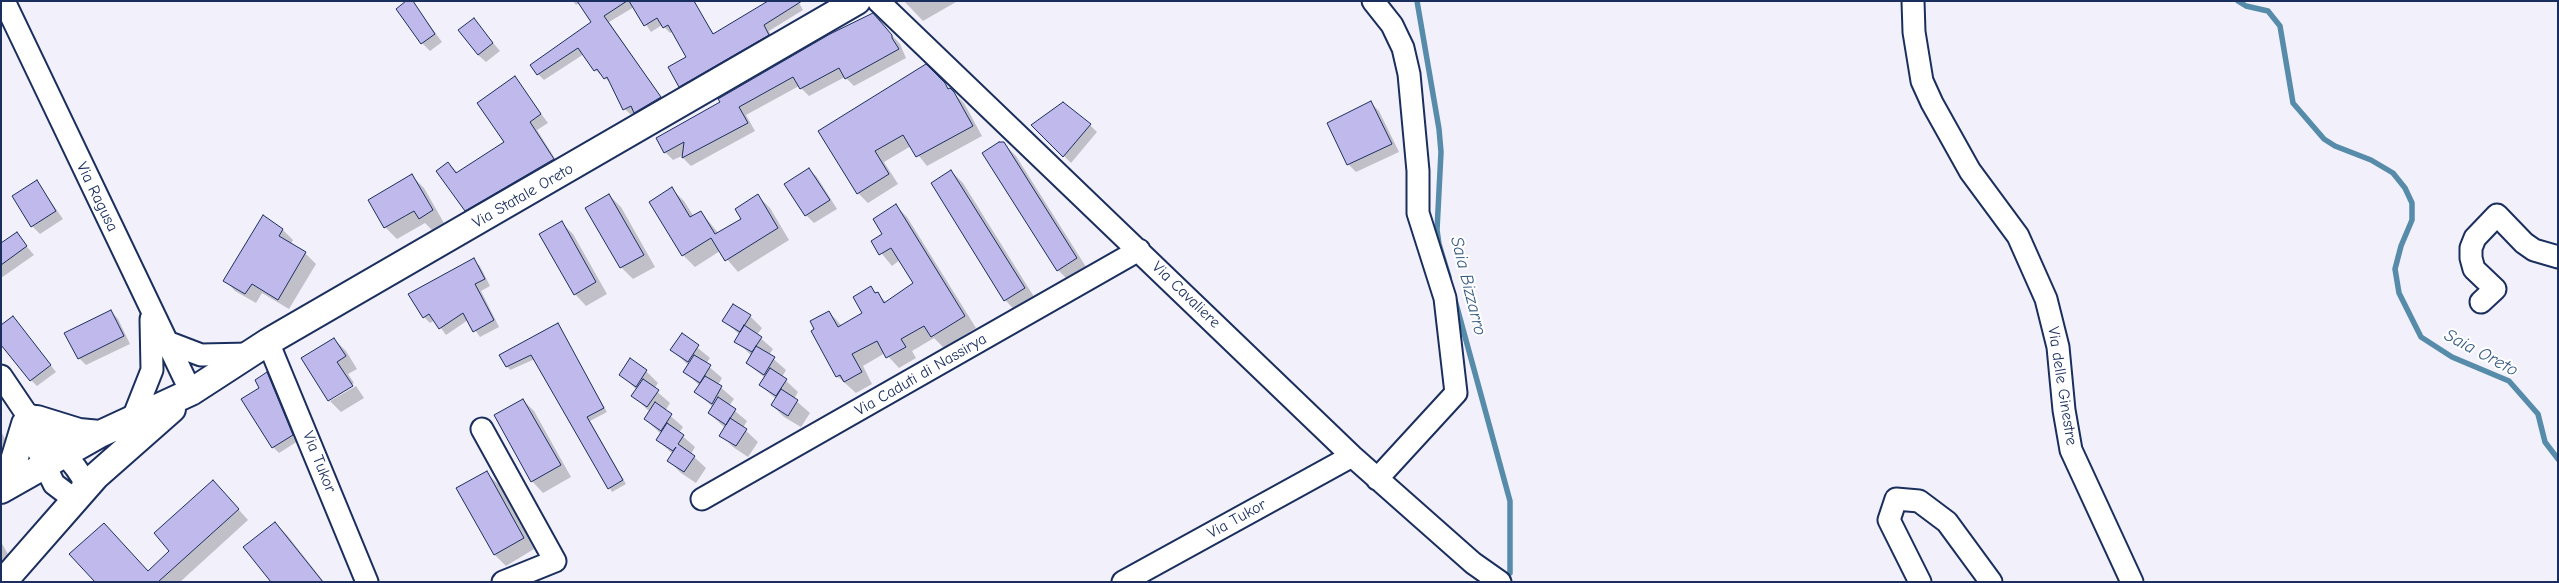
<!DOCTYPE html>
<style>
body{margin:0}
#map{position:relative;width:2559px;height:583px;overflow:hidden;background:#f2f1fb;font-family:"Comic Neue",sans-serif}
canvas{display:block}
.frame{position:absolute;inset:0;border:2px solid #1b2f5e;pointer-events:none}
</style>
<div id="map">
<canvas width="2559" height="583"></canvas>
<div class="frame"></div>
</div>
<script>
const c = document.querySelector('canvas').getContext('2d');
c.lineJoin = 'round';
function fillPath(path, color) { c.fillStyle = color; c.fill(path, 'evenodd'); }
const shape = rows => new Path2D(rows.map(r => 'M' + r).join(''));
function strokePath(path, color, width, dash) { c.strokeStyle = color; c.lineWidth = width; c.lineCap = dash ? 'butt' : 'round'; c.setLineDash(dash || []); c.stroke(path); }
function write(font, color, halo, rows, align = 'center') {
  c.font = font + ' "Comic Neue",sans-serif'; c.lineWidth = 4; c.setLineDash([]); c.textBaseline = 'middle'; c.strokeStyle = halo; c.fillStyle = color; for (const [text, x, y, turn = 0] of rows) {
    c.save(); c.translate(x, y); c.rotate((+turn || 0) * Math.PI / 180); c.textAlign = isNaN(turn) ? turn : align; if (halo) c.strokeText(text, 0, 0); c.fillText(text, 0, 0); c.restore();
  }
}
fillPath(shape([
 [412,1,442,42,430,51,422,43],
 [573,1,692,1,714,34,798,1,803,10,769,31,774,41,686,92,680,86,687,57,672,32,670,33,662,25,651,32,634,7,609,22,666,104,641,118,636,113,631,115,625,109,612,84,595,70,584,54,544,80,538,74,593,22,579,3,576,5],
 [904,1,955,1,956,2,923,21],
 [474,20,500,51,486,62,478,55],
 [881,23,900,44,906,58,854,86,845,77,809,96,799,86,746,115,755,131,691,166,683,158,684,155,673,160,665,152,658,139],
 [926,66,964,103,982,136,927,166,911,146,884,162,898,184,868,203,858,193,819,131],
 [515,78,548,123,537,130,561,168,474,218,466,210,448,163,458,173,506,143],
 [1371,103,1379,111,1399,152,1356,172,1348,164],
 [1033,125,1090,125,1097,132,1071,163],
 [1004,144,1016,156,1088,270,1070,282,1058,270],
 [809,169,817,177,837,209,814,223,806,215,786,184],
 [951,171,963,183,1036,300,1017,312,1005,300],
 [412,176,424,188,444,223,432,230,425,223,397,239,385,227],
 [37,182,63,219,40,234,32,226],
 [672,189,684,201,694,217,701,212,719,234,743,219,758,196,770,208,789,240,738,272,720,251,695,267,683,255],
 [609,195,621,207,655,267,633,279,621,267],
 [896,206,907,217,976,328,944,348,934,338,912,351,916,358,899,368,885,353,863,366,872,384,856,393,837,376,829,312,842,326,863,314,871,288,887,303,915,284,900,260,892,266,872,242,884,235],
 [263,217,283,230,293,240,291,244,305,253,316,264,289,309,262,293,256,303,235,291,225,280],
 [562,223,573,234,607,294,586,306,575,294],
 [16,234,34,255,1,278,1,245],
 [473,260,480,266,490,286,481,291,499,327,480,337,468,320,446,335,435,320,430,323,424,317],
 [111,311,118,319,130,344,86,365,79,358],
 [750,316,762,328,757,335,773,349,769,355,786,370,782,377,798,392,794,399,810,413,801,427,784,417,772,405,776,399,760,385,765,378,747,363,752,356,736,341,740,335,724,321],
 [13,317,56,372,37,386,31,380],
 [557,324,607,412,590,421,626,484,612,492,535,359,510,370,507,366],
 [682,335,710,358,706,364,722,378,718,385,734,399,729,406,747,421,743,428,758,442,748,457,733,447,721,435,725,428,709,413,713,407,696,392,700,386,684,371,688,365,672,350],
 [334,339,346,351,357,369,348,374,354,383,330,398,330,401,356,386,364,398,341,412,329,400],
 [646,371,658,383,654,389,670,403,665,411,683,427,679,433,695,447,691,454,706,468,696,483,681,473,669,461,673,454,657,440,661,434,645,419,650,412,633,396,637,390,621,375],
 [267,373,272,379,298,441,279,453,273,447,261,388],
 [523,400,534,411,571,477,543,493,532,481],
 [1,431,7,443,1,469],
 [486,472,498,484,534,549,506,566,495,555,458,489],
 [223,492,248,520,180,582,98,582,148,573,171,551],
 [275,523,287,535,324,582,273,582],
 [1,542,12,561,1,568]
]), '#0003');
strokePath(shape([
 [1417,1,1439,129,1441,152,1437,230,1439,244,1449,277],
 [2238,1,2246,6,2268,11,2280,26,2293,103,2324,139,2335,146,2371,160,2393,173,2405,188,2412,203,2412,220,2401,246,2395,269,2399,293,2421,337,2452,357,2509,381,2538,414,2545,442,2558,459],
 [1455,300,1510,501,1510,573]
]), '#568baa', 5.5);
const building = shape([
 [406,1,413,1,435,34,421,44,396,9,406,1],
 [577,1,627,1,604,16,661,97,634,113,631,106,623,110,607,77,604,79,597,69,594,71,578,48,537,75,530,65,591,22,577,1],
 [629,1,694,1,713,34,768,1,802,1,764,25,769,35,679,87,668,67,686,57,668,25,663,28,657,18,644,26,629,1],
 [873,13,892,35,892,38,899,49,845,79,839,68,800,89,793,77,739,107,748,123,682,158,684,142,664,153,656,138,720,102,718,99,830,34,873,13],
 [474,18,493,43,478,55,458,30,474,18],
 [926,64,945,83,948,89,950,88,954,92,973,126,916,157,903,135,875,151,889,174,857,194,818,131,926,64],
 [515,76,541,114,530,122,554,159,465,211,436,171,448,162,456,173,504,142,477,103,515,76],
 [1371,101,1392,144,1347,165,1327,123,1371,101],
 [1063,102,1091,124,1063,157,1031,125,1063,102],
 [999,142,1004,142,1077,258,1057,271,982,153,999,142],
 [809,168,830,200,805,216,784,184,809,168],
 [951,170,1025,288,1004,301,931,183,951,170],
 [412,174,433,210,419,219,414,211,384,228,368,200,412,174],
 [37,180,56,211,31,227,12,196,37,180],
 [672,187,690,217,701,211,715,234,741,219,735,209,758,194,778,228,725,261,711,238,682,256,649,202,672,187],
 [609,194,644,255,620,268,585,208,609,194],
 [896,204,965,316,931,337,924,326,901,339,906,347,886,358,877,341,852,354,862,372,844,382,840,375,836,377,811,331,814,329,810,321,829,311,838,327,862,313,853,297,871,286,875,293,878,292,884,303,913,283,891,248,879,255,871,241,882,234,873,219,896,204],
 [263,215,283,229,279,236,306,252,278,300,252,284,245,294,223,281,263,215],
 [562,221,596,282,574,295,539,234,562,221],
 [17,232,27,246,1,265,1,243,17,232],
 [474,258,485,279,475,284,494,320,473,332,463,313,439,329,429,314,423,318,408,294,474,258],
 [733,304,751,315,740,332,722,321,733,304],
 [111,310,124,336,78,359,64,333,111,310],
 [13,316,51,365,30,381,1,345,1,325,13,316],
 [558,323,604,408,587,417,623,480,608,489,531,355,506,367,499,355,558,323],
 [744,325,762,337,752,352,734,342,744,325],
 [682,333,699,345,688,362,670,350,682,333],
 [334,338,346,356,337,362,353,386,328,401,301,358,334,338],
 [756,346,775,357,764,375,746,363,756,346],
 [694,355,711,365,700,383,683,372,694,355],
 [630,358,647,370,636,387,619,375,630,358],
 [770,368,787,379,776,396,759,385,770,368],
 [267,372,293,435,272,448,241,399,259,388,255,380,267,372],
 [705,376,722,386,712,404,694,392,705,376],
 [643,379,659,390,647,407,631,396,643,379],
 [781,389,798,400,788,416,771,405,781,389],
 [718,397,736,409,726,425,708,413,718,397],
 [523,399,561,465,531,482,494,415,523,399],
 [655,402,672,414,661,431,644,419,655,402],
 [730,418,747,429,736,446,719,436,730,418],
 [667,423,684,435,678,444,695,456,684,472,667,461,676,447,673,451,656,440,667,423],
 [487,471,524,538,494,555,456,488,487,471],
 [213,480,239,509,158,582,95,582,69,554,104,523,148,571,169,551,154,533,213,480],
 [275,522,323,582,271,582,243,547,275,522]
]);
fillPath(building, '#c0b9eb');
strokePath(building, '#1b2f5e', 1);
const minor = shape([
 [4,1,191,392],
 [878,1,1352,456,1473,563,1500,582],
 [1373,1,1392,25,1403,48,1409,74,1418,171,1418,213,1445,298,1456,393,1377,479],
 [1913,1,1914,32,1922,81,1932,103,1970,171,2018,236,2046,299,2058,347,2064,410,2071,450,2132,582],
 [2481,302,2495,289,2474,269,2471,258,2471,248,2475,238,2497,215,2524,243,2534,250,2558,257],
 [167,342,201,355,250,354],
 [268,342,367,582],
 [1,376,26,413,37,419,76,468,82,477,85,488],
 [26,416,25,424,54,484,75,500],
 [133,418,152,370,151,319],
 [482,429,555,561,503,582],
 [702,499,1139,250],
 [1123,582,1352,456],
 [1920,582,1889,520,1896,499,1919,501,1947,522,1991,582]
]);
const major = shape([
 [37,419,79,432,100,434],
 [6,487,25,424],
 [1,490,100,434,191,392,268,342,857,1],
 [3,582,96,476,172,409]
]);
strokePath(minor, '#1b2f5e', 25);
strokePath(major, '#1b2f5e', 30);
strokePath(minor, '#fff', 21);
strokePath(major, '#fff', 26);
write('16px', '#1b2f5e', '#fff', [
 ["Via Statale Oreto",523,196,-30],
 ["Via Ragusa",97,197,64],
 ["Via Cavaliere",1186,295,44],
 ["Via Caduti di Nassirya",921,375,-30],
 ["Via delle Ginestre",2062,386,81],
 ["Via Tukor",319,462,68],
 ["Via Tukor",1237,519,-29]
]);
write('italic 18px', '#385d84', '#fff', [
 ["Saia Bizzarro",1468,286,76],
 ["Saia Oreto",2481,353,28]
]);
</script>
